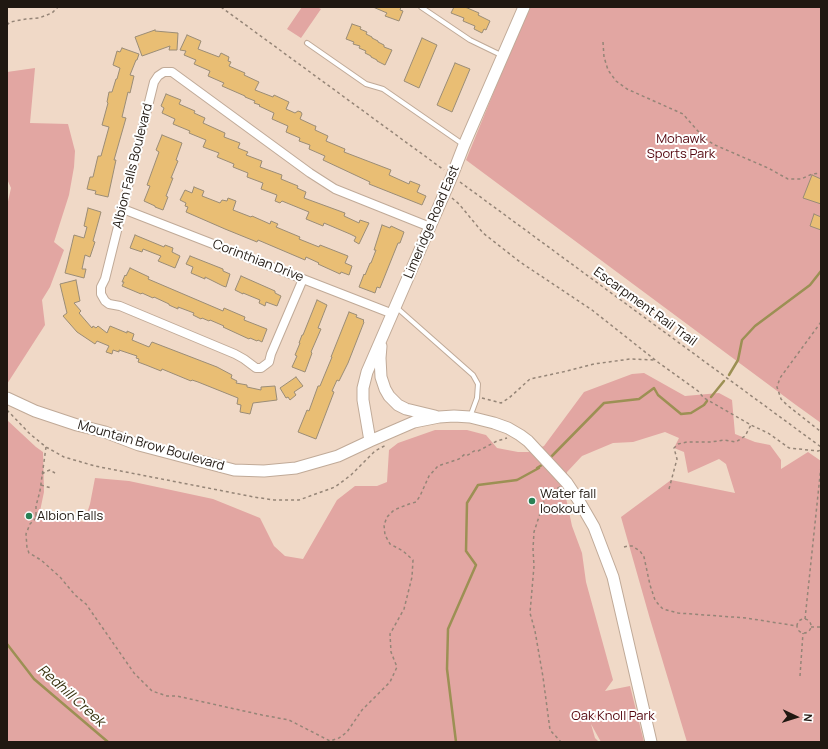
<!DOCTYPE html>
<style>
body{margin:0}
#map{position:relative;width:828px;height:749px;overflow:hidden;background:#f0d9c7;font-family:Manrope,sans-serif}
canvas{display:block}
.frame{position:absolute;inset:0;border:8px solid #201811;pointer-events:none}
.north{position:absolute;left:776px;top:697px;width:40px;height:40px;-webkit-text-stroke:3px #fff;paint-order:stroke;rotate:94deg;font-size:11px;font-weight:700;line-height:16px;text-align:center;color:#201811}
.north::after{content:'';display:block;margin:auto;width:14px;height:18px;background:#201811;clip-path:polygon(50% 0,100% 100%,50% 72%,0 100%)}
</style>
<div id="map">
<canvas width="828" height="749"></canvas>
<div class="frame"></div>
<div class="north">N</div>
</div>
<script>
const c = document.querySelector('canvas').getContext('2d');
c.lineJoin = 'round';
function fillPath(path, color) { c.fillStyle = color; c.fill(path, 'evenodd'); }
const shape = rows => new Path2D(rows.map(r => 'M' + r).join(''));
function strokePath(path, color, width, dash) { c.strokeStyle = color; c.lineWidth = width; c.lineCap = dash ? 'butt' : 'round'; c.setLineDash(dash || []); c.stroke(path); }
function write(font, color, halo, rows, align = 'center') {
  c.font = font + ' Manrope,sans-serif'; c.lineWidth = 4; c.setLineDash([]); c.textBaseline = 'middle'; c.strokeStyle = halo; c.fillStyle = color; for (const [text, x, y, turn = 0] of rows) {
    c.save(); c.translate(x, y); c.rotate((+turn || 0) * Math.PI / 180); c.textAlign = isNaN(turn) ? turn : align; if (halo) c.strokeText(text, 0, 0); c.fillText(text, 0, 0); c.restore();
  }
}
fillPath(shape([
 [302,7,317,7,321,9,301,38,287,29],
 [529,7,821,7,821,423,796,405,466,160,508,57],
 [35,68,30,123,68,124,75,151,74,167,69,195,54,242,64,250,50,287,42,300,45,325,7,384,7,206,11,188,7,179,7,72],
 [644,373,685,396,719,393,732,400,735,434,755,442,770,445,781,460,781,469,808,452,821,461,821,742,687,742,650,619,621,517,671,480,735,493,726,464,719,459,688,473,684,452,674,448,679,438,665,432,633,442,613,443,582,456,567,472,566,498,572,526,582,553,586,582,613,680,605,691,630,686,644,742,601,742,591,724,595,738,599,742,7,742,7,420,36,447,43,452,44,492,40,511,61,517,84,522,90,504,95,478,129,481,213,499,260,518,274,546,285,556,303,559,337,500,355,486,377,486,387,482,389,450,398,443,435,430,467,430,486,435,497,448,518,452,529,452,544,446,584,392,632,374]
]), '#e2a6a2');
strokePath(shape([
 [729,375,738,360,742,340,755,326,810,285,821,271],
 [711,397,724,381],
 [548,460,604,403,639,399,654,388,658,395,681,414,691,413,704,405,707,401],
 [7,644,34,679,108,742],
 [456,742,447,669,448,629,476,565,466,551,467,503,478,485,517,480,539,468,537,468,545,463]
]), '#9c9054', 2.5);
const building = shape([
 [373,7,401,7,400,10,403,11,399,21,385,16,387,13,373,7],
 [454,7,465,7,479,13,478,15,490,21,486,30,484,29,482,33,474,29,475,26,463,21,464,18,451,13,454,7],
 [352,24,361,27,360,29,367,32,366,34,372,37,372,38,378,41,378,42,384,45,384,47,392,50,385,65,377,61,377,60,371,57,371,56,365,53,366,51,359,48,360,46,353,44,354,42,346,39,352,24],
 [155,30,155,31,178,33,177,50,169,50,170,46,142,56,135,37,155,30],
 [187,35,201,41,198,49,219,57,221,53,229,57,228,61,231,62,229,66,245,73,244,75,259,82,255,90,273,97,274,95,289,102,286,109,295,113,298,111,301,112,302,114,300,119,315,126,316,126,315,130,328,136,326,141,345,149,344,152,391,170,389,175,409,184,410,181,420,185,417,192,426,196,422,205,369,184,370,182,323,160,325,156,309,149,310,145,299,141,300,138,286,132,288,126,272,119,274,113,259,106,260,105,254,103,255,101,245,97,245,96,222,86,224,83,208,76,210,71,194,64,196,60,184,55,186,51,180,50,187,35],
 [422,38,437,45,419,88,404,81,422,38],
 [122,48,139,54,137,60,136,60,130,75,134,76,130,93,128,92,122,117,126,118,114,160,116,160,108,197,95,194,96,191,87,189,90,177,93,177,98,156,101,156,109,127,102,125,108,103,107,102,109,92,112,92,116,79,117,79,120,68,113,65,117,51,120,52,122,48],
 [455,63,470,69,452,112,437,105,455,63],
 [166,94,181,100,179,104,195,111,194,113,205,118,203,123,225,133,224,137,240,143,238,148,248,152,246,155,262,161,260,167,282,175,281,179,298,186,297,188,306,192,304,198,345,213,344,216,359,223,360,220,369,223,359,244,354,241,356,237,350,234,324,223,323,226,306,219,309,212,282,201,280,203,275,201,277,195,261,189,263,183,247,177,248,173,233,167,234,164,217,157,219,153,203,147,206,140,189,133,190,131,173,124,175,119,162,113,164,108,161,106,166,94],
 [162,135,182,143,176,160,178,161,171,178,173,178,166,196,168,197,163,210,155,207,155,206,144,201,150,186,147,185,159,152,156,150,162,135],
 [812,175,821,179,821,204,803,198,812,175],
 [194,187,204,191,202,196,220,203,222,200,227,201,228,198,236,201,233,210,251,217,252,216,270,224,271,221,278,224,276,227,300,237,299,239,319,247,320,245,348,256,345,263,352,266,349,275,341,272,340,274,318,264,319,263,306,257,305,260,258,240,257,242,225,229,186,212,188,207,185,206,186,203,180,200,185,190,192,193,194,187],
 [88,208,101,212,93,241,95,242,90,257,85,255,82,269,86,269,84,278,65,273,74,235,84,238,87,227,84,226,88,208],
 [814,214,821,217,821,230,810,226,814,214],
 [382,225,390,228,391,226,404,232,400,243,398,243,380,288,377,287,375,293,359,287,364,274,365,275,370,263,371,263,376,250,374,250,382,225],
 [135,235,164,247,165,245,173,248,172,252,180,256,175,268,158,261,161,256,143,249,142,252,130,248,135,235],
 [190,256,223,269,223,271,230,274,226,287,223,286,205,277,205,279,191,273,193,267,186,264,190,256],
 [130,268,149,277,148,279,223,311,224,308,245,317,244,320,267,329,262,342,258,340,257,341,250,338,249,339,223,327,224,326,210,320,209,321,202,318,201,319,193,315,194,313,178,307,178,309,169,305,169,304,154,297,153,298,142,293,141,294,122,286,124,282,122,282,125,275,126,276,130,268],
 [241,276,275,291,275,293,281,296,277,306,266,302,265,306,259,303,260,300,243,293,243,294,235,290,241,276],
 [76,280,80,301,74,303,81,311,79,313,92,328,93,326,96,328,98,326,107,333,110,326,127,333,127,331,134,334,132,340,149,347,152,342,217,367,232,375,231,378,237,381,236,383,247,385,247,387,261,390,261,387,275,386,277,400,253,403,250,414,240,412,241,405,237,404,238,398,198,382,192,380,191,381,162,369,161,371,146,365,138,362,139,359,136,358,137,356,119,350,119,352,113,350,112,354,106,352,109,346,97,341,95,344,77,332,63,316,67,313,60,284,76,280],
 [317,300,327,305,318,328,321,329,311,352,312,353,305,372,292,367,297,356,295,355,300,343,299,343,302,335,303,335,317,300],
 [349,312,357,315,356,317,364,320,363,321,364,322,348,363,339,381,337,380,332,391,334,392,316,439,298,432,307,410,309,411,318,386,320,386,332,357,331,357,349,312],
 [296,377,303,386,294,392,296,395,290,400,288,397,286,398,280,388,296,377]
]);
fillPath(building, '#e9be74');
strokePath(building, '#9a8c76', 1);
const lane = shape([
 [421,7,470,40,503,56],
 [307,43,366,84,383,89,464,145],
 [396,307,473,375,478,384,477,398,470,417]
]);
const street = shape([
 [123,209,393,314],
 [303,279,271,354,269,362,261,368,256,368,244,359,235,354,120,306,109,304,105,301,101,294,101,287,105,279,154,82,158,76,164,72,172,72,310,173,335,189,430,227]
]);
const secondary = shape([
 [381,346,380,358,381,377,385,389,389,396,398,405,406,409,435,416],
 [7,398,35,411,77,425,105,432,139,445,234,470,264,471,296,468,338,456,370,441,414,422,439,417,454,416,470,417,494,423,508,428,520,435,528,441,556,471,567,483,579,501,594,527,613,577,651,742],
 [370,441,363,400,363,388,367,372,452,176,464,145,524,7]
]);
strokePath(lane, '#c0aa98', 6);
strokePath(street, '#c0aa98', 10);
strokePath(secondary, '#c0aa98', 13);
strokePath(shape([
 [221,7,444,170],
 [7,25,10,22,26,19,39,18,52,13,58,7],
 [603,42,604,57,608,70,616,81,627,89,683,114,705,139,715,145,768,168,788,179,801,179,812,174,821,173],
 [460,182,821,447],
 [452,198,459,204,483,233,520,262,592,310,659,363,698,391,704,398,751,425,768,433,789,448,818,451,821,450],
 [821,322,780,378,777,387,781,399,787,405,820,431,821,433],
 [482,398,501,403,509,398,530,379,567,371,594,364,630,359,656,360],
 [7,410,30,434,46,447,64,457,95,466,254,497,274,500,299,500,335,487,351,475,375,451,386,445],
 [46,447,40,491,36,506,36,518,30,524,26,534,27,548,29,553,41,560,60,577,75,595,86,604,134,673,152,691,167,696,177,696,190,699,262,715,289,720,330,741,339,738,347,732,362,710,390,682,397,667,391,652,390,634,404,609,412,577,413,560,403,551,390,544,385,535,384,525,387,517,394,510,409,504,416,502,420,496,429,476,438,466,459,459,465,454,468,455,474,451,478,451,497,441,507,438],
 [42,474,47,471,50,470,55,473],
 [41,485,51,488],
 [560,487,556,489,547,492,534,532,533,549,534,566,530,613,535,631,543,677,550,730,561,742],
 [669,489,677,459,674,448,678,444,687,442,711,442,724,440,736,442,745,436,751,425],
 [29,516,36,516,50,510],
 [624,547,628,546,632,546,640,551,644,557,650,585,655,600,659,605,663,609,678,613,746,618,797,626],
 [805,619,821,466],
 '797 626a7 7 0 1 1 14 0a7 7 0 1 1-14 0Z',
 [811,627,821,627],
 [800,676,803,633]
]), '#958577', 1.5, [3, 3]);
strokePath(lane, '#fff', 4);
strokePath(street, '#fff', 8);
strokePath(secondary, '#fff', 11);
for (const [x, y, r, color] of [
 [532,501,4,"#298155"],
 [29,516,4,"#298155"]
]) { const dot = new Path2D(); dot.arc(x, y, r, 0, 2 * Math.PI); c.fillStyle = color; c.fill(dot); strokePath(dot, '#fff', 1.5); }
write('13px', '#54060e', '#fff', [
 ["Mohawk",681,139],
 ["Sports Park",681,154],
 ["Oak Knoll Park",613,716]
]);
write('13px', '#201811', '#fff', [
 ["Albion Falls Boulevard",133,166,-76],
 ["Limeridge Road East",432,222,-67],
 ["Corinthian Drive",258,261,21],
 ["Escarpment Rail Trail",645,307,36],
 ["Mountain Brow Boulevard",151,446,16]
]);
write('13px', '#201811', '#fff', [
 ["Water fall",540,494],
 ["lookout",540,509],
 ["Albion Falls",37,516]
], 'left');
write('italic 14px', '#38320e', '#fff', [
 ["Redhill Creek",71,696,42]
]);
</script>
